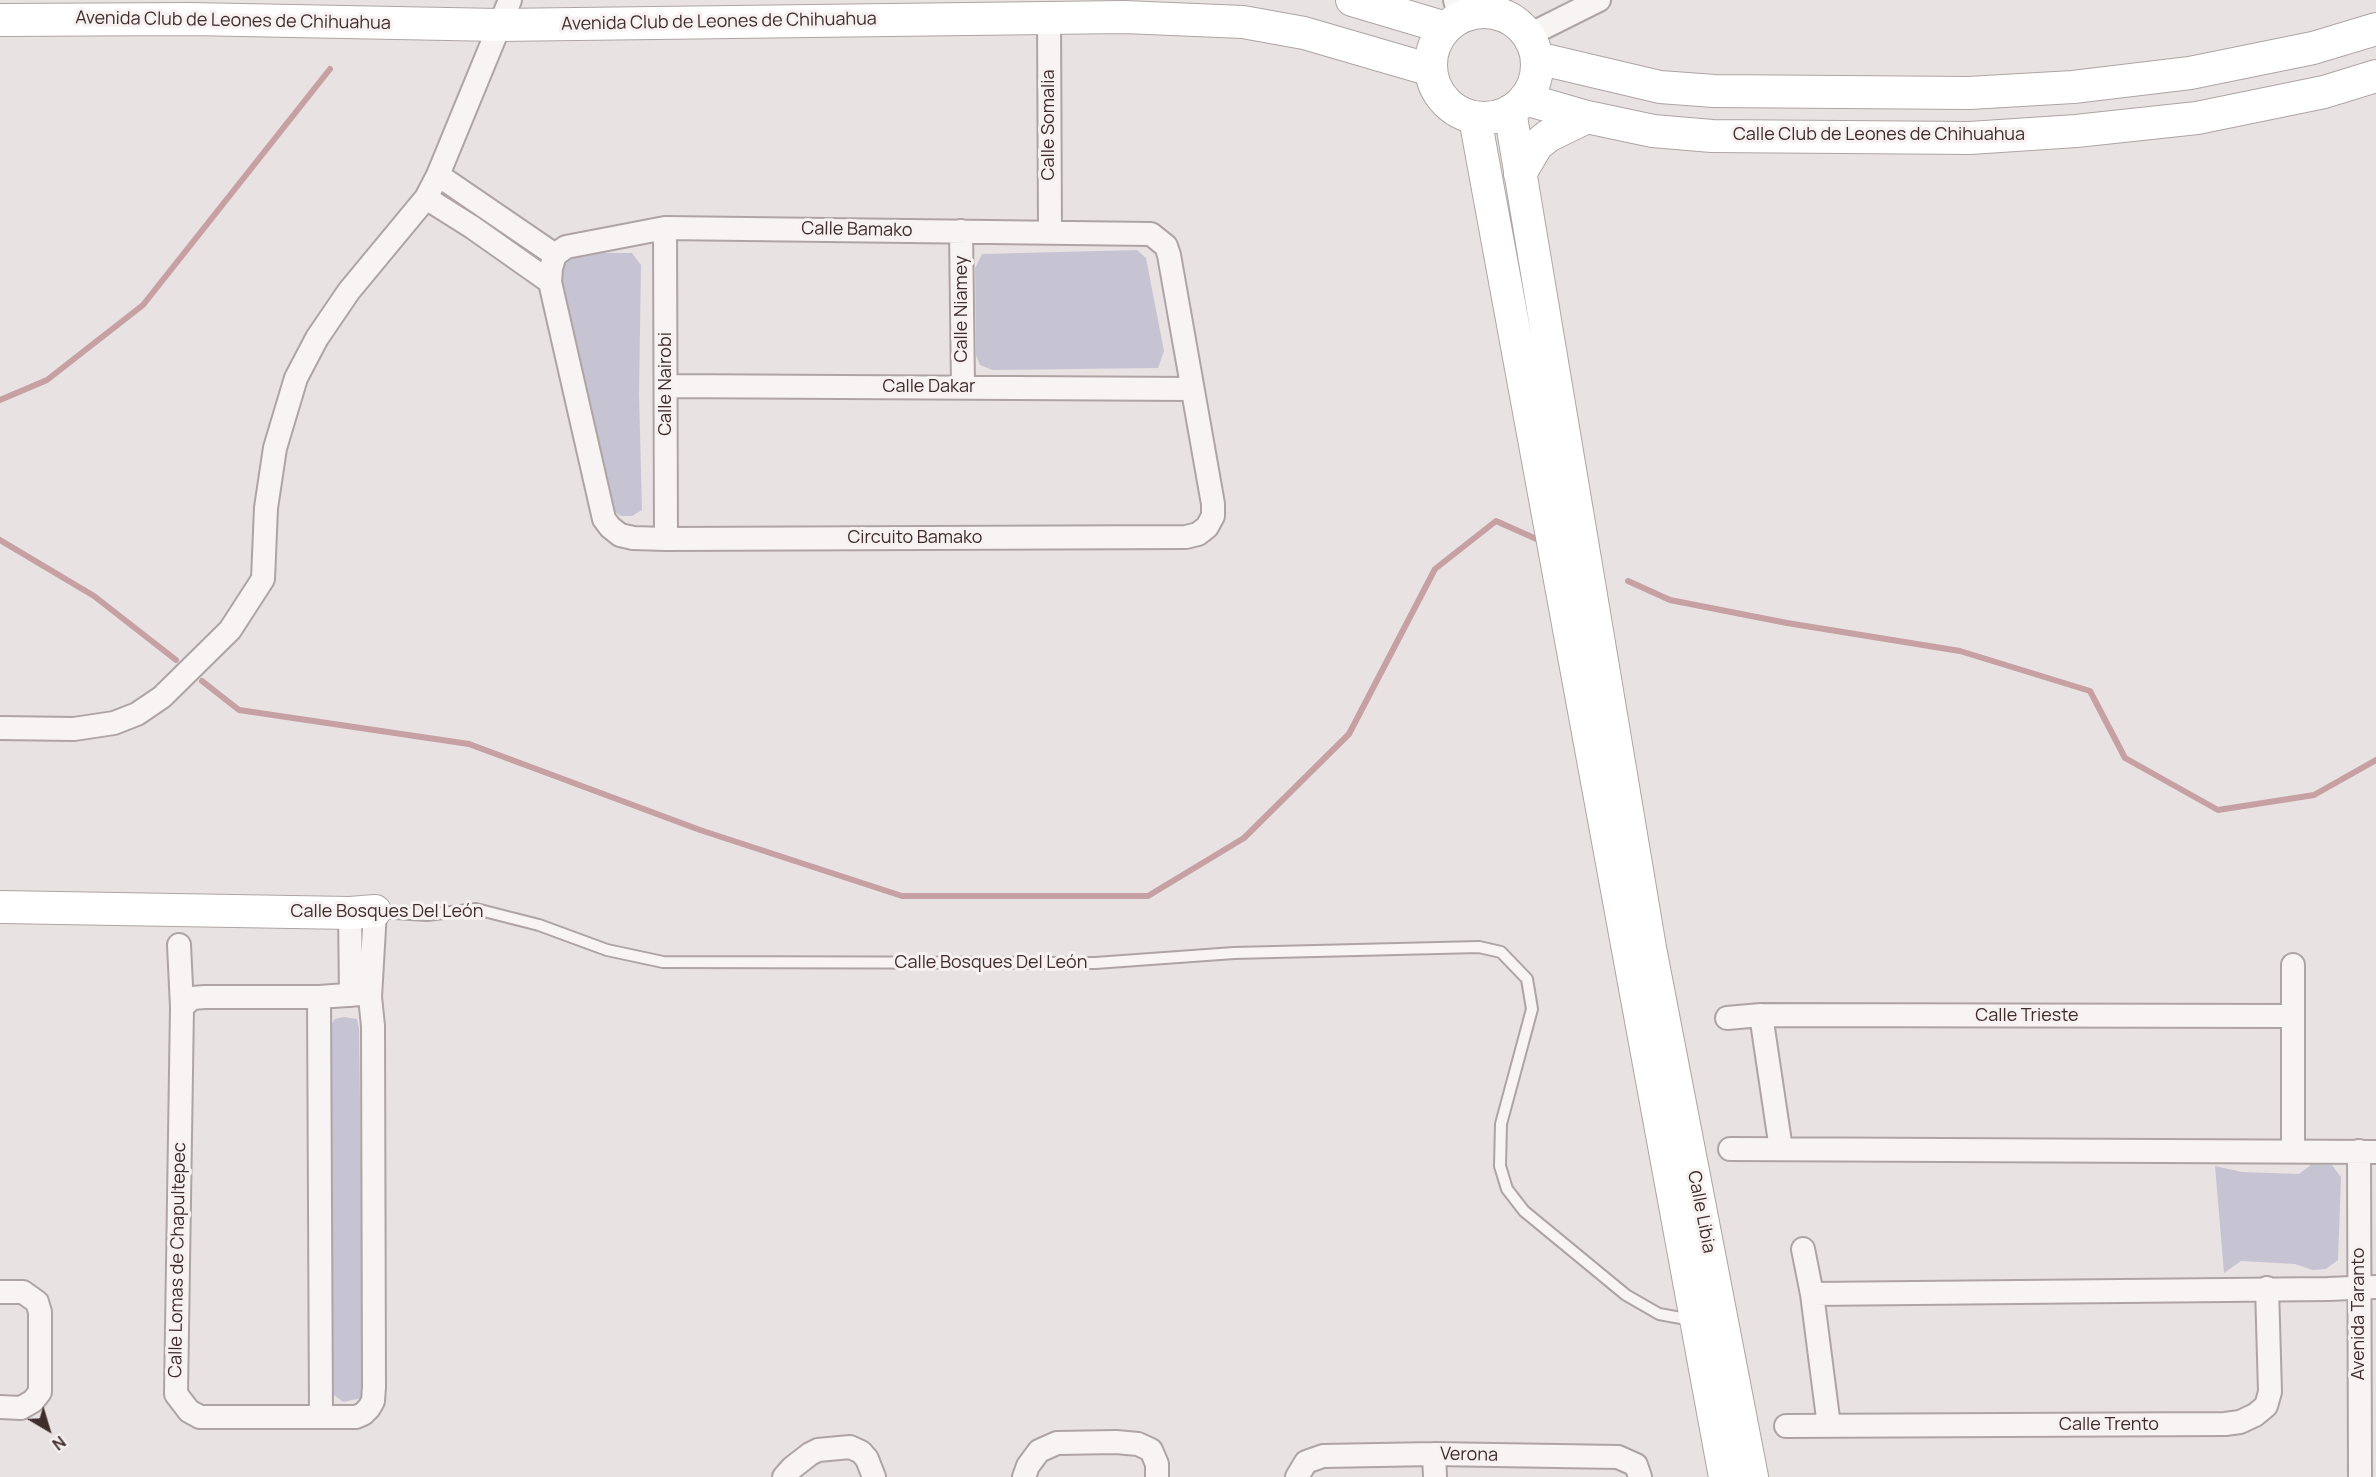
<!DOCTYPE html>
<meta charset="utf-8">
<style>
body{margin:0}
#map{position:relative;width:2376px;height:1477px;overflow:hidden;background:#e9e2e2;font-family:Manrope,sans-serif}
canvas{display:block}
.north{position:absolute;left:18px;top:1399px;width:60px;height:60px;-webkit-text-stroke:4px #f7f1f1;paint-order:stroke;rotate:142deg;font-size:16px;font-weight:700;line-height:24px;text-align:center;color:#3f2d2b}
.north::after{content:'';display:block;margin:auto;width:21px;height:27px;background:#3f2d2b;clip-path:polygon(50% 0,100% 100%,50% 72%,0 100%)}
</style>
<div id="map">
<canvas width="2376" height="1477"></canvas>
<div class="north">N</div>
</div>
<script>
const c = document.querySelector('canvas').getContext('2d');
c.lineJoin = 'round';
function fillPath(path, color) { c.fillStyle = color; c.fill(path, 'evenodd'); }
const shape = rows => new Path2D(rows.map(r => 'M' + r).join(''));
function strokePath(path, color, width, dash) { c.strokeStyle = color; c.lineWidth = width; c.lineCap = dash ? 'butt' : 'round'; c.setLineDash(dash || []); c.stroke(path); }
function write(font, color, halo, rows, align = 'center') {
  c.font = font + ' Manrope,sans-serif'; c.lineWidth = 6; c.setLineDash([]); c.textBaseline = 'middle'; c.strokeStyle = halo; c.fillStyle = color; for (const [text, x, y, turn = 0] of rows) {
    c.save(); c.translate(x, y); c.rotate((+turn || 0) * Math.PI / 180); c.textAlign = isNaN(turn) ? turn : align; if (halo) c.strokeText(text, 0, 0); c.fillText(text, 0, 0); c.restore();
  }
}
fillPath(shape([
 [1137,250,1146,258,1164,351,1158,368,992,370,980,365,976,355,975,268,982,254],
 [565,253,632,253,641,265,639,394,642,510,632,516,621,516,615,512,558,268],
 [344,1017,357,1019,359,1028,364,1384,362,1398,343,1402,334,1395,333,1374,330,1026,335,1019],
 [2312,1164,2332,1165,2341,1177,2338,1260,2326,1269,2313,1270,2295,1264,2241,1261,2224,1273,2215,1166,2242,1172,2299,1174]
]), '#c6c4d2');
strokePath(shape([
 [0,400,47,380,143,305,330,69],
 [0,540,94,596,176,660],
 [1628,581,1670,600,1787,623,1960,651,2090,691,2125,758,2218,810,2314,795,2376,760],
 [202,681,239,710,469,744,700,830,902,896,1148,896,1244,838,1349,734,1435,569,1496,521,1541,541]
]), '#c6a0a2', 6);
const lane = shape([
 [378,912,427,915,476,909,539,925,607,950,663,962,1095,963,1234,953,1479,947,1501,952,1527,979,1532,1009,1501,1124,1500,1166,1507,1189,1524,1211,1626,1295,1659,1314,1692,1320]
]);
const street = shape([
 [1455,0,1460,18],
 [1483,0,1485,12],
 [1049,17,1050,232],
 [1529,35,1599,0],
 [438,175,555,255],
 [426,198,472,227,550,282],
 [665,228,1151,234,1166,246,1169,255,1213,504,1213,516,1207,527,1198,534,1186,537,666,539,633,538,620,535,610,527,604,519,550,282,551,268,555,255,566,247,665,228],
 [665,228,666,539],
 [961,231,963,387],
 [666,386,1191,389],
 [0,728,74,729,114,723,137,714,162,697,230,630,263,579,266,508,275,448,296,378,317,338,349,291,426,198,438,175,510,0],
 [350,913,351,995],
 [179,945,182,1007,176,1394,189,1411,200,1417,356,1417,363,1414,369,1408,373,1401,374,1387,373,1026,370,997,361,994,319,997,205,997,192,998,182,1007],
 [319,997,321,1417],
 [370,997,375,911],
 [1761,1015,1781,1149],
 [1727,1018,1761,1015,2293,1016],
 [1730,1149,2376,1152],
 [2293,1151,2293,965],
 [2359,1151,2360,1477],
 [1803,1249,1812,1294,1829,1426],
 [0,1292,23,1292,37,1302,40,1312,40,1392,33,1401,21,1408,0,1407],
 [1812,1294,2328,1289,2376,1287],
 [1786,1426,2225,1424,2240,1422,2255,1415,2266,1406,2270,1392,2267,1288],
 [1434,1454,1435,1477],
 [784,1477,792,1468,810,1454,818,1450,850,1447,861,1452,867,1459,874,1477],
 [1024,1477,1028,1466,1039,1451,1057,1443,1116,1442,1138,1444,1151,1450,1157,1464,1157,1477],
 [1297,1477,1306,1462,1323,1456,1434,1454,1618,1457,1636,1465,1640,1477]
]);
const secondary = shape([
 [1352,0,1446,28],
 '1431 65a53 53 0 1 1 106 0a53 53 0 1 1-106 0Z',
 [0,20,190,19,499,25,1124,17,1243,22,1304,33,1431,70],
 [1537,58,1660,87,1714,91,1969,93,2073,87,2190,73,2313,48,2376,29],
 [1525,99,1587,117,1653,131,1712,136,1970,138,2076,131,2197,118,2324,92,2376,76],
 [1510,111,1650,948,1752,1477],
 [1475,118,1725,1477],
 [1520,174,1537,145,1548,136,1587,117],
 [0,907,350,913,375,911]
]);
strokePath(lane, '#afa4a4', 14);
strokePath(street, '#afa4a4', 26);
strokePath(secondary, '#afa4a4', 34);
strokePath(lane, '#f8f4f4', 10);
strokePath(street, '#f8f4f4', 22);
strokePath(secondary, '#fff', 32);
write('18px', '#3f2d2b', '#f7f1f1', [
 ["Avenida Club de Leones de Chihuahua",233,21,1],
 ["Avenida Club de Leones de Chihuahua",719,22,-1],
 ["Calle Somalia",1049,125,-90],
 ["Calle Club de Leones de Chihuahua",1879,135],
 ["Calle Bamako",857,230,1],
 ["Calle Niamey",962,309,-90],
 ["Calle Nairobi",666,384,-90],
 ["Calle Dakar",929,387],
 ["Circuito Bamako",915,538],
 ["Calle Bosques Del León",387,912],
 ["Calle Bosques Del León",991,963],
 ["Calle Trieste",2027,1016],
 ["Calle Libia",1701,1212,79],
 ["Calle Lomas de Chapultepec",178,1260,-89],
 ["Avenida Taranto",2359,1314,-90],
 ["Calle Trento",2109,1425],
 ["Verona",1469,1455,1]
]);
</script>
